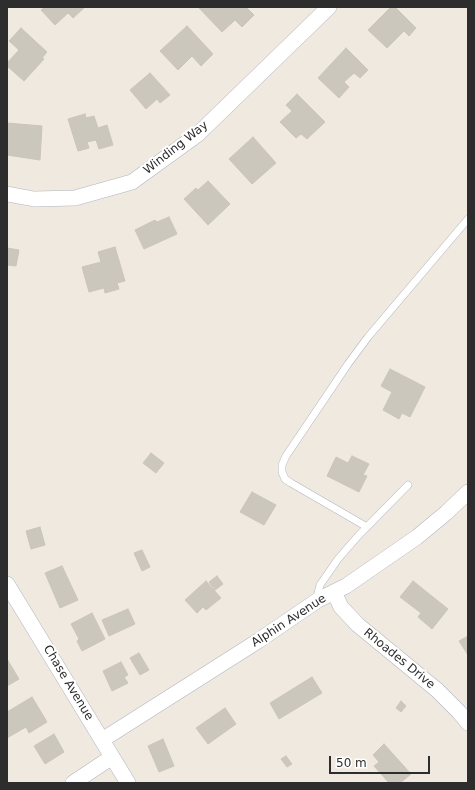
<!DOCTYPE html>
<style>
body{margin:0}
#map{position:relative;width:475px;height:790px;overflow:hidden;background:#efe9df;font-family:"DejaVu Sans",sans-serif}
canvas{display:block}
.frame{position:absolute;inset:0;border:8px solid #2d2d2d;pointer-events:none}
.scale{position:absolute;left:329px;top:756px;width:101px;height:18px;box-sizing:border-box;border:2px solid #2d2d2d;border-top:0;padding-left:5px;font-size:12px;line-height:14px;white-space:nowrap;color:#2d2d2d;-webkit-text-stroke:3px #fff;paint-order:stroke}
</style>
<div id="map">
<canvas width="475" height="790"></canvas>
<div class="frame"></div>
<div class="scale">50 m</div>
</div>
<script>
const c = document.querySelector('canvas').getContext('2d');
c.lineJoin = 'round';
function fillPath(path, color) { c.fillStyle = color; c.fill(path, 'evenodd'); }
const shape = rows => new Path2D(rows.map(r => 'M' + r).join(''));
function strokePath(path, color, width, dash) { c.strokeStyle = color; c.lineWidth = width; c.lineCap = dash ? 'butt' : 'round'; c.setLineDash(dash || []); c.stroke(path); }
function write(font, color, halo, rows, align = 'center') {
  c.font = font + ' "DejaVu Sans",sans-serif'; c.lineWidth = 4; c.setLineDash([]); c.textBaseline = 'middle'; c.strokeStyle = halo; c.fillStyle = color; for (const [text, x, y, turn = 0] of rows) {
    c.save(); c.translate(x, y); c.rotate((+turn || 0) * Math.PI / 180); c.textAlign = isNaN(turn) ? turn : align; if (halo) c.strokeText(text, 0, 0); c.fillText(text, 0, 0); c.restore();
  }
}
const building = shape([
 [45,7,85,7,73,18,68,13,55,25,41,10,45,7],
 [200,7,246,7,254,15,242,27,235,20,222,32,199,8,200,7],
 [391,7,395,7,416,28,409,36,404,31,387,48,368,30,391,7],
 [187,26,213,54,201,66,192,56,178,70,160,51,187,26],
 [21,28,47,52,42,58,44,59,24,81,7,66,7,63,19,50,9,41,21,28],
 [346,48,368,70,360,78,354,73,344,82,349,87,339,98,318,78,346,48],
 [150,73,170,95,160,103,157,99,146,109,130,90,150,73],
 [297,94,325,122,307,139,301,134,296,138,280,122,292,111,286,105,297,94],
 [85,114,86,118,94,116,98,128,107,125,113,145,99,149,96,140,87,142,89,148,78,151,68,119,85,114],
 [7,123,42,126,40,160,7,155,7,123],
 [253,137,276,163,252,184,229,159,253,137],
 [208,181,230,204,208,225,184,199,196,188,198,190,208,181],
 [169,217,177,234,144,249,135,230,155,220,157,222,169,217],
 [115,247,125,281,117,283,119,289,105,293,104,288,89,292,82,267,101,262,98,252,115,247],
 [7,248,19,250,16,266,7,265,7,248],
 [390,369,425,387,410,417,402,413,399,419,383,410,392,392,381,386,390,369],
 [151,453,164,463,156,473,143,463,151,453],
 [352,456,369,464,363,475,367,476,359,492,327,476,336,457,348,463,352,456],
 [252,492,276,505,264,525,240,512,252,492],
 [40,527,45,545,31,549,26,531,40,527],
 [142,550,150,567,142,571,134,553,142,550],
 [62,566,78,600,60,608,45,573,62,566],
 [217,576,223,584,215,590,209,582,217,576],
 [206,581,221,598,206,610,203,607,197,613,185,600,206,581],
 [413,581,448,609,432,629,418,617,421,613,400,597,413,581],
 [128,609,135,624,109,636,102,620,128,609],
 [92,613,105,639,82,651,77,641,79,639,71,624,92,613],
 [468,636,468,655,459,641,468,636],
 [139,653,149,670,140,675,130,658,139,653],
 [7,659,19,679,7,686,7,659],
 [121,662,128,675,124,677,128,683,112,691,103,671,121,662],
 [312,677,322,693,279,719,270,703,312,677],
 [32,697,47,722,29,733,26,727,7,738,7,712,32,697],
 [401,701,406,706,401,712,396,708,401,701],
 [225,708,236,724,208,744,196,728,225,708],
 [54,734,64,752,45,764,34,746,54,734],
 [163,739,174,766,159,772,148,746,163,739],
 [384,744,411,774,400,783,389,783,374,766,379,762,373,755,384,744],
 [286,756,292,764,287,767,281,759,286,756]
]);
fillPath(building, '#cbc7bd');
strokePath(building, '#cbc5b8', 1);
const lane = shape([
 [367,527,291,483,285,479,282,472,282,465,286,456,348,364,368,337,468,219],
 [318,600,318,593,320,585,338,559,358,536,408,485]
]);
const street = shape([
 [7,194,34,199,75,198,132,182,197,135,329,7],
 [7,584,128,783],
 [334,592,341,607,358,625,437,690,459,712,468,723],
 [102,740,258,641,318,600,346,586,417,537,446,513,468,492],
 [73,783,112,757]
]);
strokePath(lane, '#b3b4c1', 8);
strokePath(street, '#b3b4c1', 16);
strokePath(lane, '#fff', 7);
strokePath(street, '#fff', 15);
write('12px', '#2d2d2d', '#fff', [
 ["Winding Way",176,148,-38],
 ["Alphin Avenue",289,621,-33],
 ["Rhoades Drive",399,659,39],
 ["Chase Avenue",68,683,59]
]);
</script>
